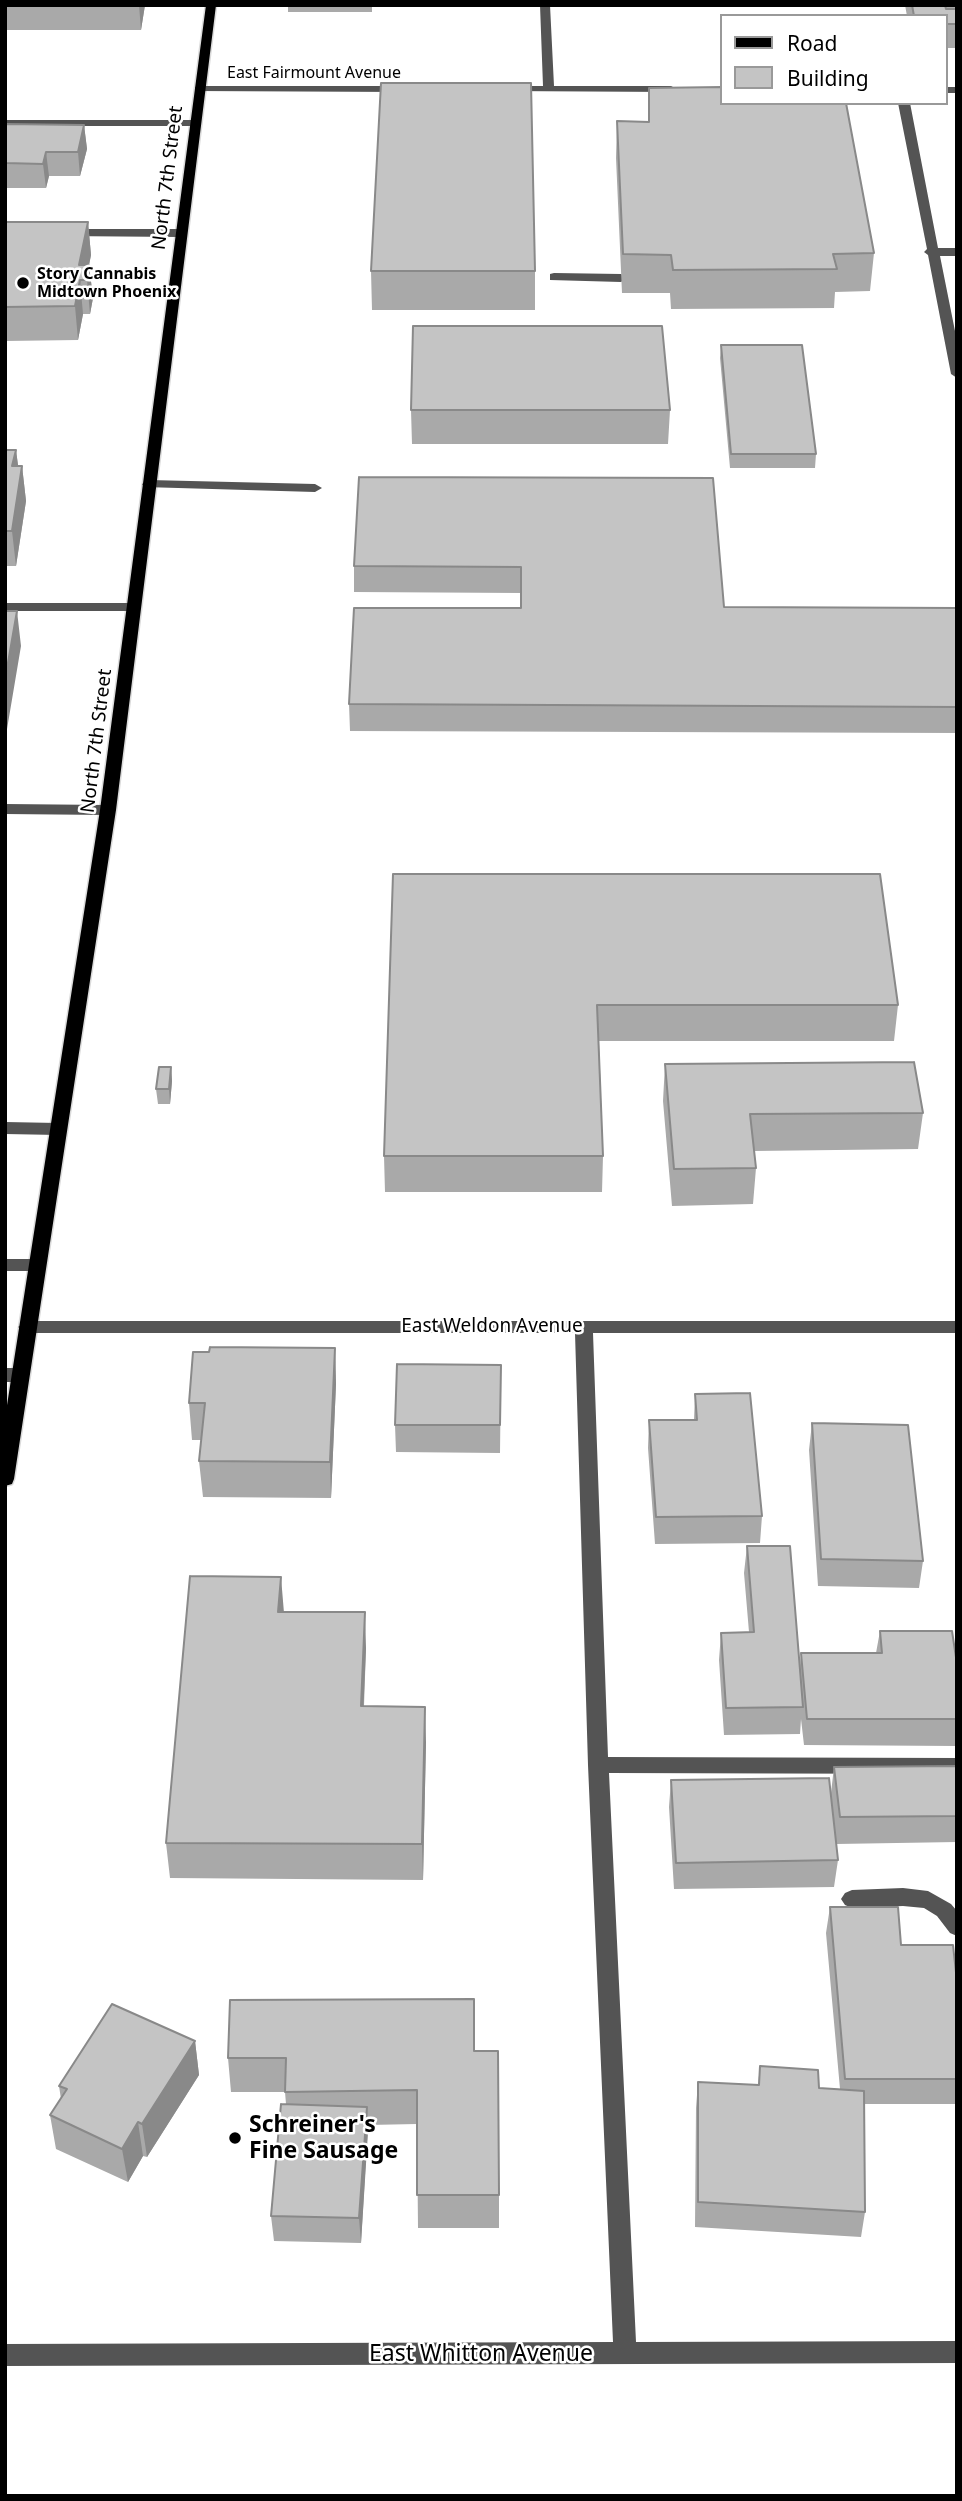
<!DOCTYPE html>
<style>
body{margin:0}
#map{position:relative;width:962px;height:2501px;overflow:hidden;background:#fff;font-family:"Noto Sans",sans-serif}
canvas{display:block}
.frame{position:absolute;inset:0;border:7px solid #000;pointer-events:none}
.legend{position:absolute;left:720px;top:14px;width:228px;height:91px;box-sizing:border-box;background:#fff;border:2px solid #999;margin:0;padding:9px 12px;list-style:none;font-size:21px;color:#000}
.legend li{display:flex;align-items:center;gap:14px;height:35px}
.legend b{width:35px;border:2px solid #999}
</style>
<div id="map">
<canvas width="962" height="2501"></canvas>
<div class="frame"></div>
<ul class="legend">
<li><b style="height:9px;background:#000"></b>Road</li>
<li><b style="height:19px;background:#c4c4c4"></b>Building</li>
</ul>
</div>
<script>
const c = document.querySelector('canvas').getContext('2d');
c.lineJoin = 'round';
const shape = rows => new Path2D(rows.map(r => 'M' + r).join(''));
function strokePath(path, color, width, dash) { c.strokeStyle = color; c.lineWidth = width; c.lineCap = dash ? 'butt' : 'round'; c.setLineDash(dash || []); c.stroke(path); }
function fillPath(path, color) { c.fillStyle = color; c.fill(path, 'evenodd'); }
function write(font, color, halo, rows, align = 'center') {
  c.font = font + ' "Noto Sans",sans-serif'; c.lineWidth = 5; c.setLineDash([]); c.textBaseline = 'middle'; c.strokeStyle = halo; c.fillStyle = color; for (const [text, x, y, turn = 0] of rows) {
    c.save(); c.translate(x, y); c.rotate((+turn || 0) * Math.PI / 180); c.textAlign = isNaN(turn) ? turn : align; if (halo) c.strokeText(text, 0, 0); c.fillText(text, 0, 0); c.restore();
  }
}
const major = shape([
 [206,5,216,5,116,810,14,1479,12,1484,5,1486,5,1418,100,810,206,5]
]);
strokePath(major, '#dbdbdb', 3);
fillPath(shape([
 [540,5,550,5,554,86,671,86,677,89,671,92,503,91,501,89,507,86,543,86,540,5],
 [199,86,402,86,408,89,402,92,195,91,195,87,199,86],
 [946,87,957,87,957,93,946,93,946,87],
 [898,103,910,103,938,248,957,248,957,256,940,256,957,341,957,378,951,374,928,255,924,252,927,249,898,103],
 [5,120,194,120,200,123,194,126,5,126,5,120],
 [65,229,180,229,186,233,180,237,61,236,61,230,65,229],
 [554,273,621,274,627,278,621,282,550,280,550,274,554,273],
 [149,480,315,484,322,488,315,492,144,487,142,484,149,480],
 [5,603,133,603,140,607,133,611,5,611,5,603],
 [5,804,108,805,116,810,108,815,5,814,5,804],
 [5,1122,58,1123,66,1129,58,1135,5,1134,5,1122],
 [5,1259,37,1259,46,1265,37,1271,5,1271,5,1259],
 [27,1321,957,1321,957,1333,593,1333,608,1757,957,1758,957,1774,609,1773,636,2342,957,2341,957,2363,5,2366,5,2344,613,2342,588,1765,575,1333,27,1333,18,1327,27,1321],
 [5,1368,20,1368,26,1370,29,1375,26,1380,20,1382,5,1382,5,1368],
 [903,1888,928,1891,951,1904,957,1911,957,1936,950,1933,937,1916,924,1908,903,1906,852,1908,845,1905,841,1899,845,1893,852,1890,903,1888]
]), '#545454');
fillPath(major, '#000');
fillPath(shape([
 [5,5,145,5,141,30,5,30],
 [288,5,372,5,372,12,288,12],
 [905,5,957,5,957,48,946,48,946,16,907,16],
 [649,88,874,253,870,291,835,292,834,308,671,309,670,293,622,293,616,158,617,121,648,122],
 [5,124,84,125,87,149,80,176,49,176,46,188,5,188],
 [5,222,88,222,91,255,89,265,93,298,90,314,83,314,78,340,5,341],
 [371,271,535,271,535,310,372,310],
 [721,345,816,454,815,468,730,468,720,358],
 [411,410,670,410,668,444,412,444],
 [5,450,16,450,18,466,22,466,26,501,16,566,5,566],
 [359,477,724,607,957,608,957,733,350,731,349,704,521,608,521,593,354,592,354,566],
 [393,874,898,1005,894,1041,599,1041,603,1156,602,1192,385,1192,384,1156],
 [665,1064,923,1113,918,1149,754,1151,756,1168,753,1204,672,1206,663,1101],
 [171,1067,172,1081,170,1104,158,1104,156,1089],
 [335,1348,336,1384,331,1498,203,1497,199,1461,201,1440,192,1440,189,1403],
 [501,1365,500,1453,396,1452,395,1425],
 [695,1394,762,1516,760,1543,655,1544,648,1448,649,1420,694,1420],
 [812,1423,923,1561,919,1588,818,1586,809,1450],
 [747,1546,800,1665,801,1653,876,1653,880,1631,957,1664,957,1746,804,1745,801,1719,800,1734,724,1735,719,1660,721,1633,749,1632,744,1573],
 [284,1612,366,1648,364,1706,426,1742,423,1880,170,1878,166,1843],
 [957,1766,957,1842,836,1844,838,1860,834,1887,674,1889,669,1807,671,1780,831,1793,834,1767],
 [830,1907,901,1945,957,1982,957,2104,864,2104,865,2212,861,2237,695,2227,696,2108,698,2082,758,2085,760,2066,819,2088,840,2089,826,1933],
 [195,2041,199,2075,147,2157,143,2156,128,2182,56,2149,50,2115,61,2099,59,2086],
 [474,2051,499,2195,499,2228,418,2228,417,2124,368,2125,361,2243,274,2241,271,2216,286,2104,285,2092,231,2092,228,2058]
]), '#a9a9a9');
fillPath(shape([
 [139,5,145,5,141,30],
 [84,125,87,149,80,176,78,152],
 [46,152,49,176,46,188,43,164],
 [88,222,91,255,86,280,79,265],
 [89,265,93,298,90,314,87,280],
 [80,280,83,314,78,340,75,306],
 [16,450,20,480,22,466,26,501,16,566,12,531,12,466],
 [17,611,21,646,5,741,5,680],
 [171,1067,172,1081,170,1104,169,1089],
 [335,1348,336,1384,331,1498,330,1462],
 [281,1577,284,1613,278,1612],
 [365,1612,366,1648,362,1741,361,1706],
 [425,1707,426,1742,423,1880,422,1844],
 [195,2041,199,2075,147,2157,142,2124],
 [367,2107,368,2132,361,2243,359,2218],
 [138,2122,143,2156,128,2182,122,2149]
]), '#898989');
const building = shape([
 [912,5,945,5,946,9,957,9,957,24,946,24,946,16,914,16,912,5],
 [381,83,531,83,535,271,371,271,381,83],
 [722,87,722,103,846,103,874,253,833,254,837,269,673,270,671,255,623,254,617,121,649,122,649,88,722,87],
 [5,124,84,125,78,152,46,152,43,164,5,163,5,124],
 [5,222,88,222,79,265,89,265,87,280,80,280,75,306,5,307,5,222],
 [413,326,662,326,670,410,411,410,413,326],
 [721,345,802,345,816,454,731,454,721,345],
 [5,450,16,450,12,466,22,466,12,531,5,531,5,450],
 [359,477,713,478,724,607,957,608,957,707,349,704,354,608,521,608,521,567,354,566,359,477],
 [5,611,17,611,5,680,5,611],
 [393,874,880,874,898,1005,597,1005,603,1156,384,1156,393,874],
 [914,1062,923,1113,750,1114,756,1168,674,1169,665,1064,914,1062],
 [159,1067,171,1067,169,1089,156,1089,159,1067],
 [210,1347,335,1348,330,1462,199,1461,205,1403,189,1403,193,1352,209,1352,210,1347],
 [397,1364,501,1365,500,1425,395,1425,397,1364],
 [750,1393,762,1516,656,1517,649,1420,697,1420,695,1394,750,1393],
 [812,1423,908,1425,923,1561,821,1559,812,1423],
 [747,1546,790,1546,803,1707,726,1708,721,1633,754,1632,747,1546],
 [190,1576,281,1577,278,1612,365,1612,361,1706,425,1707,422,1844,166,1843,190,1576],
 [880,1631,952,1631,957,1664,957,1719,807,1719,801,1653,882,1653,880,1631],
 [957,1766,957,1816,840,1817,834,1767,957,1766],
 [829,1778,838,1860,676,1863,671,1780,829,1778],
 [830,1907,898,1907,901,1945,953,1945,957,1982,957,2079,845,2079,830,1907],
 [474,1999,474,2051,498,2051,499,2195,417,2195,417,2090,285,2092,286,2058,228,2058,230,2000,474,1999],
 [112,2004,195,2041,142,2124,138,2122,122,2149,50,2115,67,2089,59,2086,112,2004],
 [760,2066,818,2070,819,2088,864,2091,865,2212,698,2202,698,2082,759,2085,760,2066],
 [281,2104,367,2107,359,2218,271,2216,281,2104]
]);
fillPath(building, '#c4c4c4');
strokePath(building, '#898989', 2);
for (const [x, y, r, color] of [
 [23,283,7,"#000"],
 [235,2138,7,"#000"]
]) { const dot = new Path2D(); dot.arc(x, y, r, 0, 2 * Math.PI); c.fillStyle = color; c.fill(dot); strokePath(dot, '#fff', 2.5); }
write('16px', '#000', '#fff', [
 ["East Fairmount Avenue",314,73]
]);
write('bold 16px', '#000', '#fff', [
 ["Story Cannabis",37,274],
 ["Midtown Phoenix",37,292]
], 'left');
write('19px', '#000', '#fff', [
 ["North 7th Street",168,178,-83],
 ["North 7th Street",97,741,-83],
 ["East Weldon Avenue",492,1327]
]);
write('bold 23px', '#000', '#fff', [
 ["Schreiner's",249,2125],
 ["Fine Sausage",249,2151]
], 'left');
write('23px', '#000', '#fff', [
 ["East Whitton Avenue",481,2354]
]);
</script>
